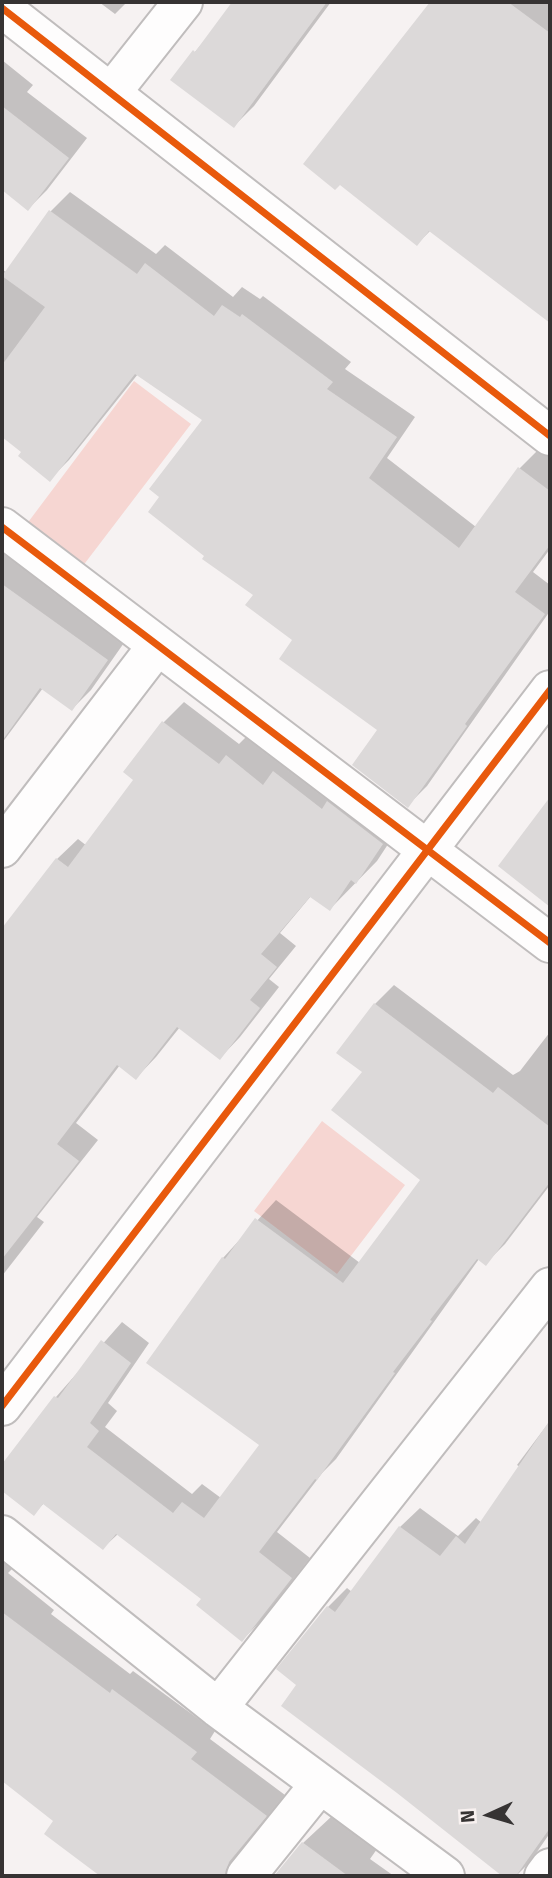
<!DOCTYPE html>
<style>
body{margin:0}
#map{position:relative;width:552px;height:1878px;overflow:hidden;background:#f6f2f2;font-family:"Fira Sans",sans-serif}
canvas{display:block}
.frame{position:absolute;inset:0;border:4px solid #363333;pointer-events:none}
.north{position:absolute;left:454px;top:1780px;width:70px;height:70px;-webkit-text-stroke:5px #f8f1f0;paint-order:stroke;rotate:266deg;font-size:19px;font-weight:700;line-height:28px;text-align:center;color:#363333}
.north::after{content:'';display:block;margin:auto;width:24px;height:32px;background:#363333;clip-path:polygon(50% 0,100% 100%,50% 72%,0 100%)}
</style>
<div id="map">
<canvas width="552" height="1878"></canvas>
<div class="frame"></div>
<div class="north">N</div>
</div>
<script>
const c = document.querySelector('canvas').getContext('2d');
c.lineJoin = 'round';
function fillPath(path, color) { c.fillStyle = color; c.fill(path, 'evenodd'); }
const shape = rows => new Path2D(rows.map(r => 'M' + r).join(''));
function strokePath(path, color, width, dash) { c.strokeStyle = color; c.lineWidth = width; c.lineCap = dash ? 'butt' : 'round'; c.setLineDash(dash || []); c.stroke(path); }
fillPath(shape([
 [134,381,191,424,79,571,23,529],
 [322,1121,405,1185,337,1274,254,1211]
]), '#f6d6d2');
fillPath(shape([
 [99,2,127,2,115,14],
 [236,2,331,2,254,106,234,126,172,80],
 [432,2,550,2,550,305,541,314,431,230,417,244,340,183,306,164],
 [2,60,33,85,27,92,87,138,47,190,28,209,2,188],
 [70,192,156,254,165,245,233,297,242,287,260,299,263,296,351,362,345,369,415,417,387,458,476,527,520,468,539,449,550,457,550,549,533,572,550,585,550,611,427,786,408,805,379,729,294,640,256,595,206,556,162,497,205,420,138,374,69,460,50,479,24,451,2,435,2,269,7,273,50,212],
 [2,529,126,640,91,690,72,709,43,688,2,743],
 [184,702,239,744,247,736,402,823,377,861,330,909,311,896,280,933,296,946,269,979,279,987,240,1037,220,1058,180,1027,156,1057,136,1078,120,1065,76,1123,98,1140,37,1217,44,1222,2,1276,2,931,57,859,78,839,87,846,136,779,125,771,164,722],
 [550,799,550,904,500,865],
 [394,985,513,1075,520,1071,550,1032,550,1185,505,1244,485,1264,479,1259,336,1459,323,1472,277,1532,310,1558,261,1621,242,1640,204,1599,118,1534,103,1548,44,1503,34,1514,2,1489,2,1467,56,1397,122,1322,149,1343,108,1403,117,1411,105,1427,192,1494,202,1484,221,1498,262,1445,223,1258,276,1200,360,1263,423,1180,364,1072,375,1004],
 [550,1421,550,1833,530,1862,516,1876,505,1876,398,1791,299,1685,328,1607,347,1588,352,1592,400,1527,420,1508,458,1536,476,1518,482,1523,520,1467,517,1465],
 [2,1557,14,1567,8,1573,54,1610,51,1614,130,1674,133,1671,215,1731,210,1739,285,1795,248,1841,243,1852,248,1876,103,1876,46,1833,55,1821,2,1778],
 [332,1816,377,1849,370,1859,394,1876,276,1876,303,1843]
]), '#0003');
fillPath(shape([
 [232,2,327,2,234,128,170,80,193,50,195,52],
 [430,2,508,2,550,33,550,323,429,231,417,246,340,185,335,190,303,164],
 [2,106,69,158,28,211,2,190],
 [49,210,137,274,145,263,214,316,222,305,240,317,242,314,333,382,327,389,397,437,369,478,459,548,518,467,550,491,550,545,515,592,545,614,465,724,467,726,408,808,352,765,377,730,279,659,292,640,245,605,253,595,202,559,204,556,148,512,159,497,149,489,202,420,135,374,50,482,18,456,21,452,2,437,2,365,45,307,2,276],
 [2,584,108,660,72,711,40,688,2,741],
 [162,721,219,764,226,755,263,785,273,771,322,809,327,801,383,844,356,884,351,880,330,911,310,897,261,954,277,967,250,1000,260,1008,220,1060,177,1027,136,1080,117,1065,57,1144,79,1161,2,1259,2,928,56,858,68,867,133,780,123,772],
 [550,797,550,907,498,866],
 [374,1003,493,1093,498,1087,550,1127,550,1182,486,1266,477,1259,430,1320,432,1321,393,1372,395,1373,317,1480,315,1479,259,1552,292,1578,242,1642,196,1605,201,1599,116,1534,103,1550,43,1504,34,1516,2,1491,2,1464,54,1396,58,1398,101,1340,131,1363,90,1423,99,1431,87,1447,173,1513,182,1502,204,1518,259,1445,146,1363,222,1257,225,1259,255,1218,343,1283,420,1180,331,1110,362,1072,336,1053],
 [550,1420,550,1828,516,1876,502,1876,397,1793,281,1706,296,1685,276,1669,327,1606,335,1612,399,1526,440,1556,456,1536,465,1544],
 [2,1612,110,1693,112,1689,197,1752,191,1759,267,1816,229,1862,225,1876,100,1876,44,1834,53,1821,2,1781],
 [302,1842,348,1876,274,1876]
]), '#dcd9d9');
const minor = shape([
 [111,93,183,2],
 [2,527,550,943],
 [2,848,157,646],
 [2,1535,218,1708,445,1876],
 [218,1708,550,1287],
 [246,1876,320,1784],
 [544,1876,550,1868]
]);
const tertiary = shape([
 [2,8,550,436],
 [2,1406,550,690]
]);
strokePath(minor, '#c0bdbd', 42);
strokePath(tertiary, '#c0bdbd', 42);
strokePath(minor, '#fefdfd', 38);
strokePath(tertiary, '#fefdfd', 38);
strokePath(shape([
 [2,8,550,436],
 [2,527,550,943],
 [2,1406,550,690]
]), '#e8590c', 7);
</script>
